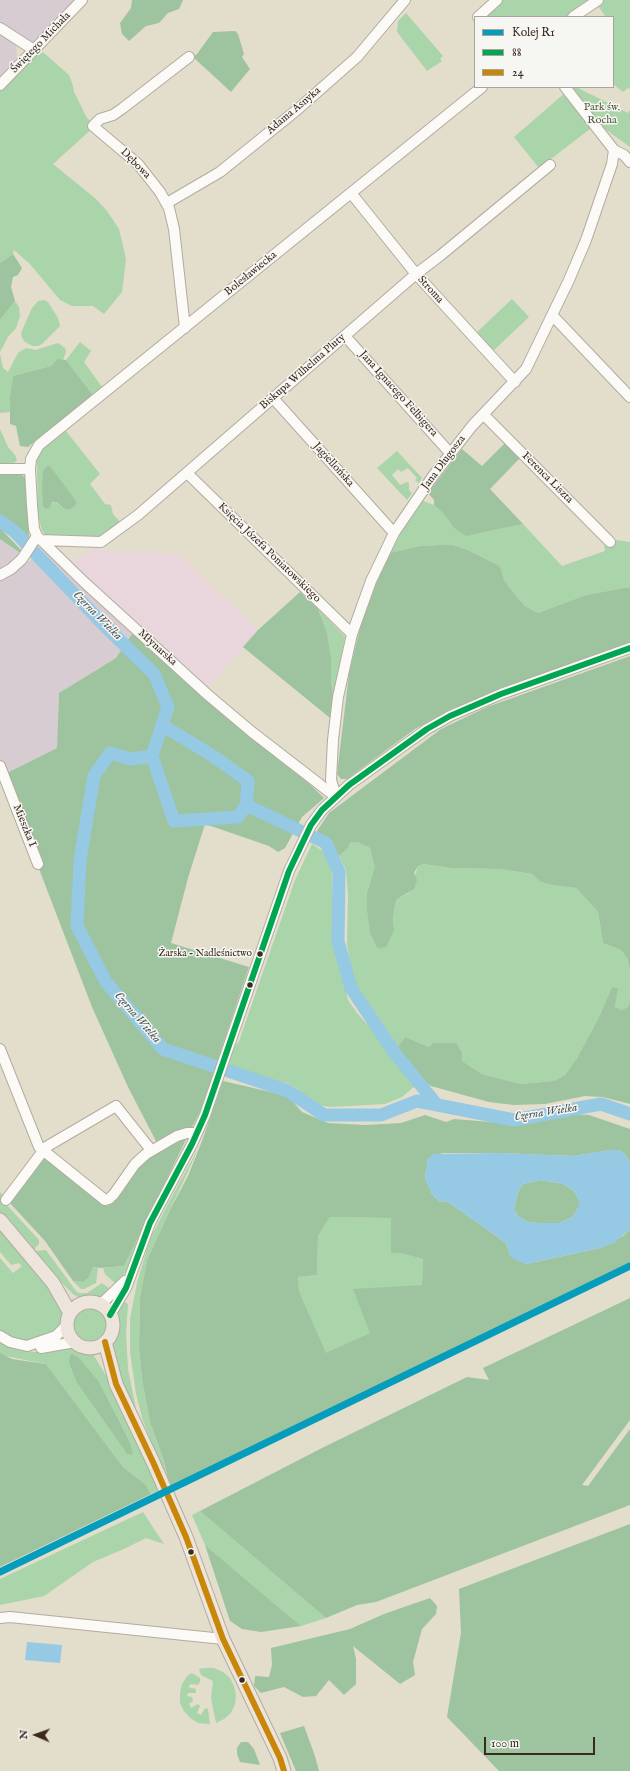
<!DOCTYPE html>
<meta charset="utf-8">
<style>
body{margin:0}
#map{position:relative;width:630px;height:1771px;overflow:hidden;background:#e3ddcc;font-family:"IM FELL English",serif}
canvas{display:block}
.legend{position:absolute;left:474px;top:16px;width:140px;height:72px;box-sizing:border-box;background:#f6f6f2;border:1px solid #aba49d;margin:0;padding:5px 7px;list-style:none;font-size:12px;color:#3b2a1e}
.legend li{display:flex;align-items:center;gap:8px;height:20px}
.legend b{width:20px;border:1px solid #aba49d}
.north{position:absolute;left:16px;top:1715px;width:40px;height:40px;-webkit-text-stroke:3px #f6f6f2;paint-order:stroke;rotate:272deg;font-size:11px;font-weight:700;line-height:16px;text-align:center;color:#3b2a1e}
.north::after{content:'';display:block;margin:auto;width:14px;height:18px;background:#3b2a1e;clip-path:polygon(50% 0,100% 100%,50% 72%,0 100%)}
.scale{position:absolute;left:484px;top:1737px;width:111px;height:18px;box-sizing:border-box;border:2px solid #3b2a1e;border-top:0;padding-left:5px;font-size:12px;line-height:14px;white-space:nowrap;color:#3b2a1e;-webkit-text-stroke:3px #f6f6f2;paint-order:stroke}
</style>
<div id="map">
<canvas width="630" height="1771"></canvas>
<ul class="legend">
<li><b style="height:5px;background:#069cbc"></b>Kolej R1</li>
<li><b style="height:5px;background:#00a651"></b>88</li>
<li><b style="height:5px;background:#c88708"></b>24</li>
</ul>
<div class="north">N</div>
<div class="scale">100 m</div>
</div>
<script>
const c = document.querySelector('canvas').getContext('2d');
c.lineJoin = 'round';
function fillPath(path, color) { c.fillStyle = color; c.fill(path, 'evenodd'); }
const shape = rows => new Path2D(rows.map(r => 'M' + r).join(''));
function strokePath(path, color, width, dash) { c.strokeStyle = color; c.lineWidth = width; c.lineCap = dash ? 'butt' : 'round'; c.setLineDash(dash || []); c.stroke(path); }
function write(font, color, halo, rows, align = 'center') {
  c.font = font + ' "IM FELL English",serif'; c.lineWidth = 3; c.setLineDash([]); c.textBaseline = 'middle'; c.strokeStyle = halo; c.fillStyle = color; for (const [text, x, y, turn = 0] of rows) {
    c.save(); c.translate(x, y); c.rotate((+turn || 0) * Math.PI / 180); c.textAlign = isNaN(turn) ? turn : align; if (halo) c.strokeText(text, 0, 0); c.fillText(text, 0, 0); c.restore();
  }
}
fillPath(shape([
 [43,543,71,562,92,550,178,554,258,630,205,691]
]), '#e8d6dc');
fillPath(shape([
 [0,0,82,0,34,50,16,43,17,58,0,76],
 [0,539,18,552,29,562,43,543,136,628,116,658,59,693,57,748,3,775,0,766]
]), '#d6ccd1');
fillPath(shape([
 [501,0,630,0,630,89,628,88,623,92,613,84,613,17,606,17,598,6,581,17,482,17],
 [406,13,443,56,440,59,442,61,427,71,397,32,398,21],
 [38,51,44,53,69,75,73,86,74,92,87,118,95,126,53,164,96,199,107,211,119,229,126,259,122,292,104,314,93,306,72,306,60,300,30,264,14,250,13,254,0,263,0,91],
 [576,87,628,113,630,110,630,147,605,129,594,126,539,168,514,137,566,92],
 [512,299,529,317,493,351,476,333],
 [44,300,48,302,58,318,60,326,42,344,38,346,33,346,25,342,22,338,21,333,32,308,38,301],
 [15,301,19,307,20,316,16,328,8,337,0,352,0,320],
 [80,342,91,351,84,362,102,387,93,395,66,360],
 [58,343,65,348,66,352,63,360,57,359,51,366,13,376,10,396,10,412,0,413,0,354,3,368,8,372,18,353,26,348,36,350],
 [0,429,8,447,15,455,17,460,13,464,0,465],
 [66,431,100,474,90,484,105,504,111,505,113,514,121,523,101,537,51,535,46,535,42,531,38,516,37,460,40,453,46,446],
 [47,466,50,466,77,503,66,510,55,502,43,505,43,471],
 [397,451,422,478,419,483,416,481,415,480,417,478,408,468,401,472,398,469,392,475,400,485,407,482,409,483,409,490,412,493,407,500,377,468],
 [423,501,434,505,444,514,453,527,475,534,523,524,562,566,605,551,604,542,616,540,630,542,630,587,586,595,538,613,525,606,513,592,504,580,500,566,468,550,453,545,439,545,420,546,390,553,401,533],
 [318,609,345,637,333,695,331,681,331,657,327,634],
 [349,842,357,842,370,848,394,930,393,918,396,900,409,893,418,866,423,864,451,868,500,869,532,874,541,882,552,885,576,888,598,912,603,943,621,950,627,958,630,970,630,1002,628,1007,622,1010,615,1007,617,988,612,987,598,1019,577,1058,565,1075,554,1081,520,1084,482,1074,462,1061,462,1053,429,1047,405,1037,399,1045,397,1051,359,996,353,981,347,944,348,895,346,870,339,856,348,848],
 [312,844,326,853,330,860,332,870,332,907,337,952,348,1000,357,1013,393,1053,413,1081,415,1086,402,1097,385,1104,330,1107,318,1105,306,1098,296,1088,287,1083,272,1080,227,1066,233,1049,239,1041,295,880],
 [200,1145,147,1260,140,1298,139,1348,142,1379,150,1422,162,1455,167,1478,143,1421,136,1394,130,1352,130,1319,137,1283,150,1239,169,1202],
 [0,1192,5,1197,5,1203,39,1240,39,1244,35,1248,36,1251,46,1250,76,1291,79,1293,87,1293,102,1283,113,1291,97,1300,85,1300,74,1295,45,1266,0,1213],
 [150,1212,130,1265,117,1285,105,1274,103,1268,124,1266],
 [330,1217,392,1218,391,1252,400,1253,423,1259,422,1285,391,1288,370,1333,326,1354,299,1291,298,1277,317,1275,318,1236],
 [0,1226,49,1285,65,1317,63,1325,58,1331,32,1341,12,1338,0,1331,0,1258,13,1273,22,1266,19,1263,11,1265,0,1252],
 [92,1267,98,1268,96,1283,84,1289,81,1289,73,1281,83,1282,88,1278],
 [121,1300,128,1304,126,1333,128,1369,137,1414,118,1379,109,1344,115,1332,115,1316],
 '74 1325a16 16 0 1 1 32 0a16 16 0 1 1-32 0Z',
 [0,1343,18,1350,35,1352,72,1346,87,1351,94,1356,110,1382,160,1490,151,1494,145,1484,123,1467,46,1364,5,1356,0,1353],
 [99,1382,113,1411,131,1455,127,1454,77,1383],
 [200,1511,326,1618,301,1626,205,1545,192,1515],
 [143,1512,164,1544,146,1538,126,1548,93,1562,44,1596,0,1605,0,1579],
 [204,1668,214,1668,223,1672,230,1678,234,1686,236,1695,235,1704,231,1713,224,1719,216,1723,211,1698,213,1681,201,1675,199,1669],
 [192,1673,200,1678,200,1682,198,1685,191,1684,188,1687,196,1689,196,1693,188,1693,187,1696,192,1697,193,1701,189,1704,191,1708,198,1704,200,1706,197,1713,201,1715,205,1708,208,1709,210,1724,198,1723,190,1718,184,1711,180,1703,180,1693,182,1684,187,1676]
]), '#aad4a9');
fillPath(shape([
 [132,0,183,0,179,9,168,13,159,23,146,26,129,41,122,34,120,23,131,8],
 [235,31,238,34,244,54,242,57,250,69,231,92,193,57,197,54,213,32],
 [13,254,22,268,18,275,13,277,11,287,15,301,0,320,0,263],
 [57,359,66,360,93,395,28,447,20,446,16,426,10,424,10,396,13,376,51,366],
 [505,443,520,458,490,489,523,524,466,536,453,527,444,514,434,505,434,500,428,493,462,449,482,466],
 [47,466,50,466,74,498,77,503,72,508,66,510,56,502,52,502,49,509,44,508,43,505,42,491,43,471],
 [0,472,18,473,25,477,29,538,25,537,0,515],
 [0,528,22,551,20,553,0,539],
 [439,545,453,545,468,550,500,566,504,580,513,592,525,606,538,613,586,595,630,587,630,642,451,709,415,729,347,779,341,779,337,774,349,674,360,628,376,584,390,553,420,546],
 [300,592,318,609,327,633,331,657,331,681,333,695,330,718,243,647,258,630],
 [136,628,287,762,324,798,302,817,285,848,278,852,269,846,205,824,188,878,171,943,249,967,202,1107,124,1266,100,1268,93,1267,88,1278,83,1282,73,1281,45,1241,9,1202,43,1157,103,1205,108,1206,123,1184,158,1145,128,1087,92,1007,3,775,57,748,59,693,116,658],
 [630,656,630,970,627,958,621,950,603,943,598,912,576,888,552,885,541,882,532,874,500,869,451,868,423,864,418,866,414,873,417,880,414,889,396,900,393,918,394,930,386,947,379,948,377,947,370,933,367,908,367,894,375,867,370,848,357,842,350,842,348,848,339,856,330,844,317,831,329,813,441,729,487,707],
 [612,987,618,988,615,1007,622,1010,628,1007,630,1002,630,1104,603,1097,585,1096,545,1104,514,1105,489,1102,431,1086,419,1077,397,1051,399,1045,405,1037,429,1047,433,1043,456,1043,462,1053,462,1061,482,1074,520,1084,554,1081,565,1075,577,1058,598,1019],
 [223,1081,288,1096,302,1112,328,1123,365,1125,401,1123,425,1115,446,1122,454,1119,515,1124,548,1116,570,1114,589,1115,630,1129,630,1164,625,1154,619,1150,610,1150,574,1156,499,1153,443,1153,428,1158,425,1178,432,1194,439,1201,448,1202,506,1243,510,1255,526,1264,600,1248,623,1236,630,1229,630,1263,170,1486,162,1455,150,1422,142,1379,139,1348,140,1298,147,1260,171,1208,188,1176,202,1141],
 [330,1217,391,1218,391,1253,400,1253,423,1259,422,1285,353,1289,370,1333,326,1353,299,1291,298,1277,317,1275,318,1236],
 [540,1180,563,1184,574,1191,579,1201,579,1207,572,1217,560,1223,538,1223,528,1222,518,1216,514,1209,518,1192,523,1184],
 [630,1298,630,1420,582,1485,588,1486,630,1429,630,1505,376,1602,357,1605,326,1618,200,1511,320,1449,467,1377,489,1380,483,1368],
 [0,1353,12,1359,46,1364,123,1467,145,1484,151,1494,0,1567],
 [72,1354,79,1358,99,1382,129,1441,133,1454,131,1455,127,1454,77,1383,69,1362,70,1356],
 [630,1524,630,1771,499,1771,447,1717,461,1633,459,1589],
 [205,1545,301,1626,261,1632,242,1629,230,1621],
 [430,1598,437,1606,436,1614,422,1629,413,1662,415,1675,400,1684,353,1646,356,1659,356,1684,344,1695,329,1680,316,1696,303,1697,284,1687,261,1693,254,1686,255,1676,269,1677,272,1665,271,1648,350,1629,384,1614],
 [304,1726,315,1756,319,1771,296,1771,280,1733],
 [241,1742,248,1742,254,1749,260,1765,240,1762,237,1754,237,1748]
]), '#9dc49e');
fillPath(shape([
 [610,1150,619,1150,625,1154,630,1164,630,1229,614,1243,600,1248,526,1264,515,1260,510,1255,506,1243,448,1202,439,1201,432,1194,425,1178,428,1158,434,1154,499,1153,574,1156],
 [540,1180,563,1184,574,1191,579,1201,579,1207,572,1217,560,1223,538,1223,528,1222,518,1216,514,1209,518,1192,523,1184],
 [27,1642,62,1645,60,1663,25,1660]
]), '#95c9e4');
strokePath(shape([
 [0,521,14,531,100,621,154,674,168,707,152,756,131,759,110,753,94,776,80,860,77,926,106,982,163,1049,288,1091,324,1115,381,1115,417,1101,514,1120,601,1104,630,1114],
 [162,725,213,756,248,781,246,805,326,843,339,872,338,941,351,988,394,1052,437,1105],
 [152,756,174,821,238,817,246,805]
]), '#95c9e4', 13);
const minor = shape([
 [478,17,497,0],
 [573,17,598,0],
 [0,28,34,50],
 [0,85,82,0],
 [565,87,614,150,624,155,630,162],
 [351,193,416,274,515,382],
 [167,203,220,172,298,109,357,57,405,0],
 [552,315,630,397],
 [185,328,174,229,169,208,160,192,138,164,93,126,100,119,113,115,123,108,189,57],
 [345,336,450,453],
 [273,398,394,533],
 [484,415,610,542],
 [0,469,30,469],
 [187,473,352,634],
 [41,540,101,542,138,515,416,274,441,255,550,165],
 [0,575,11,569,22,559,37,536],
 [0,766,38,864],
 [336,797,252,732,208,695,84,582,37,536,34,529,32,505,30,469,31,459,39,445,482,87],
 [336,797,331,780,333,740,338,697,352,634,371,581,394,533,433,476,472,426,526,369,569,280,586,240,612,164,614,150],
 [0,1049,39,1147,105,1200,109,1199,114,1194,135,1164,146,1154,177,1136,187,1133,197,1133],
 [6,1200,46,1147,116,1106,151,1150],
 [100,1305,125,1281],
 [110,1315,126,1288,150,1223,192,1144,205,1115,289,871,311,825,322,810,349,785,427,729,450,716,501,694,630,648],
 [0,1336,10,1342,27,1346,56,1336,67,1325],
 [41,1348,75,1342],
 [0,1618,10,1617,223,1639]
]);
const major = shape([
 [0,1220,53,1283,70,1313],
 '67 1325a23 23 0 1 1 46 0a23 23 0 1 1-46 0Z',
 [105,1342,116,1384,153,1462,186,1537,223,1639,280,1758,284,1771]
]);
strokePath(minor, '#b1aca0', 12);
strokePath(major, '#b1aca0', 15);
strokePath(minor, '#fbfaf7', 10);
strokePath(major, '#ede5dc', 13);
strokePath(shape([
 [110,1315,126,1288,150,1223,192,1144,205,1115,289,871,311,825,322,810,349,785,427,729,450,716,501,694,630,648]
]), '#00a651', 6);
strokePath(shape([
 [105,1342,116,1384,153,1462,186,1537,223,1639,280,1758,284,1771]
]), '#c88708', 6);
strokePath(shape([
 [0,1572,630,1266]
]), '#069cbc', 7);
for (const [x, y, r, color] of [
 [260,954,3.5,"#3b2a1e"],
 [250,985,3.5,"#3b2a1e"],
 [191,1552,3.5,"#3b2a1e"],
 [242,1680,3.5,"#3b2a1e"]
]) { const dot = new Path2D(); dot.arc(x, y, r, 0, 2 * Math.PI); c.fillStyle = color; c.fill(dot); strokePath(dot, '#f6f6f2', 1.5); }
write('10px', '#3b2a1e', '#f6f6f2', [
 ["Żarska - Nadleśnictwo",252,954]
], 'right');
write('11px', '#3b2a1e', '#f6f6f2', [
 ["Świętego Michała",41,43,-46],
 ["Adama Asnyka",294,111,-40],
 ["Dębowa",135,164,45],
 ["Bolesławiecka",251,274,-39],
 ["Stroma",430,290,48],
 ["Biskupa Wilhelma Pluty",303,372,-41],
 ["Jana Ignacego Felbigera",398,394,48],
 ["Jana Długosza",444,463,-53],
 ["Jagiellońska",333,465,48],
 ["Ferenca Liszta",547,478,45],
 ["Księcia Józefa Poniatowskiego",269,553,44],
 ["Młynarska",157,648,42],
 ["Mieszka I",24,826,68]
]);
write('11px', '#4e5b3f', '#f6f6f2', [
 ["Park św.",602,108],
 ["Rocha",602,121]
]);
write('italic 12px', '#4c575c', '#f6f6f2', [
 ["Czerna Wielka",97,616,45],
 ["Czerna Wielka",137,1018,49],
 ["Czerna Wielka",546,1113,-9]
]);
</script>
